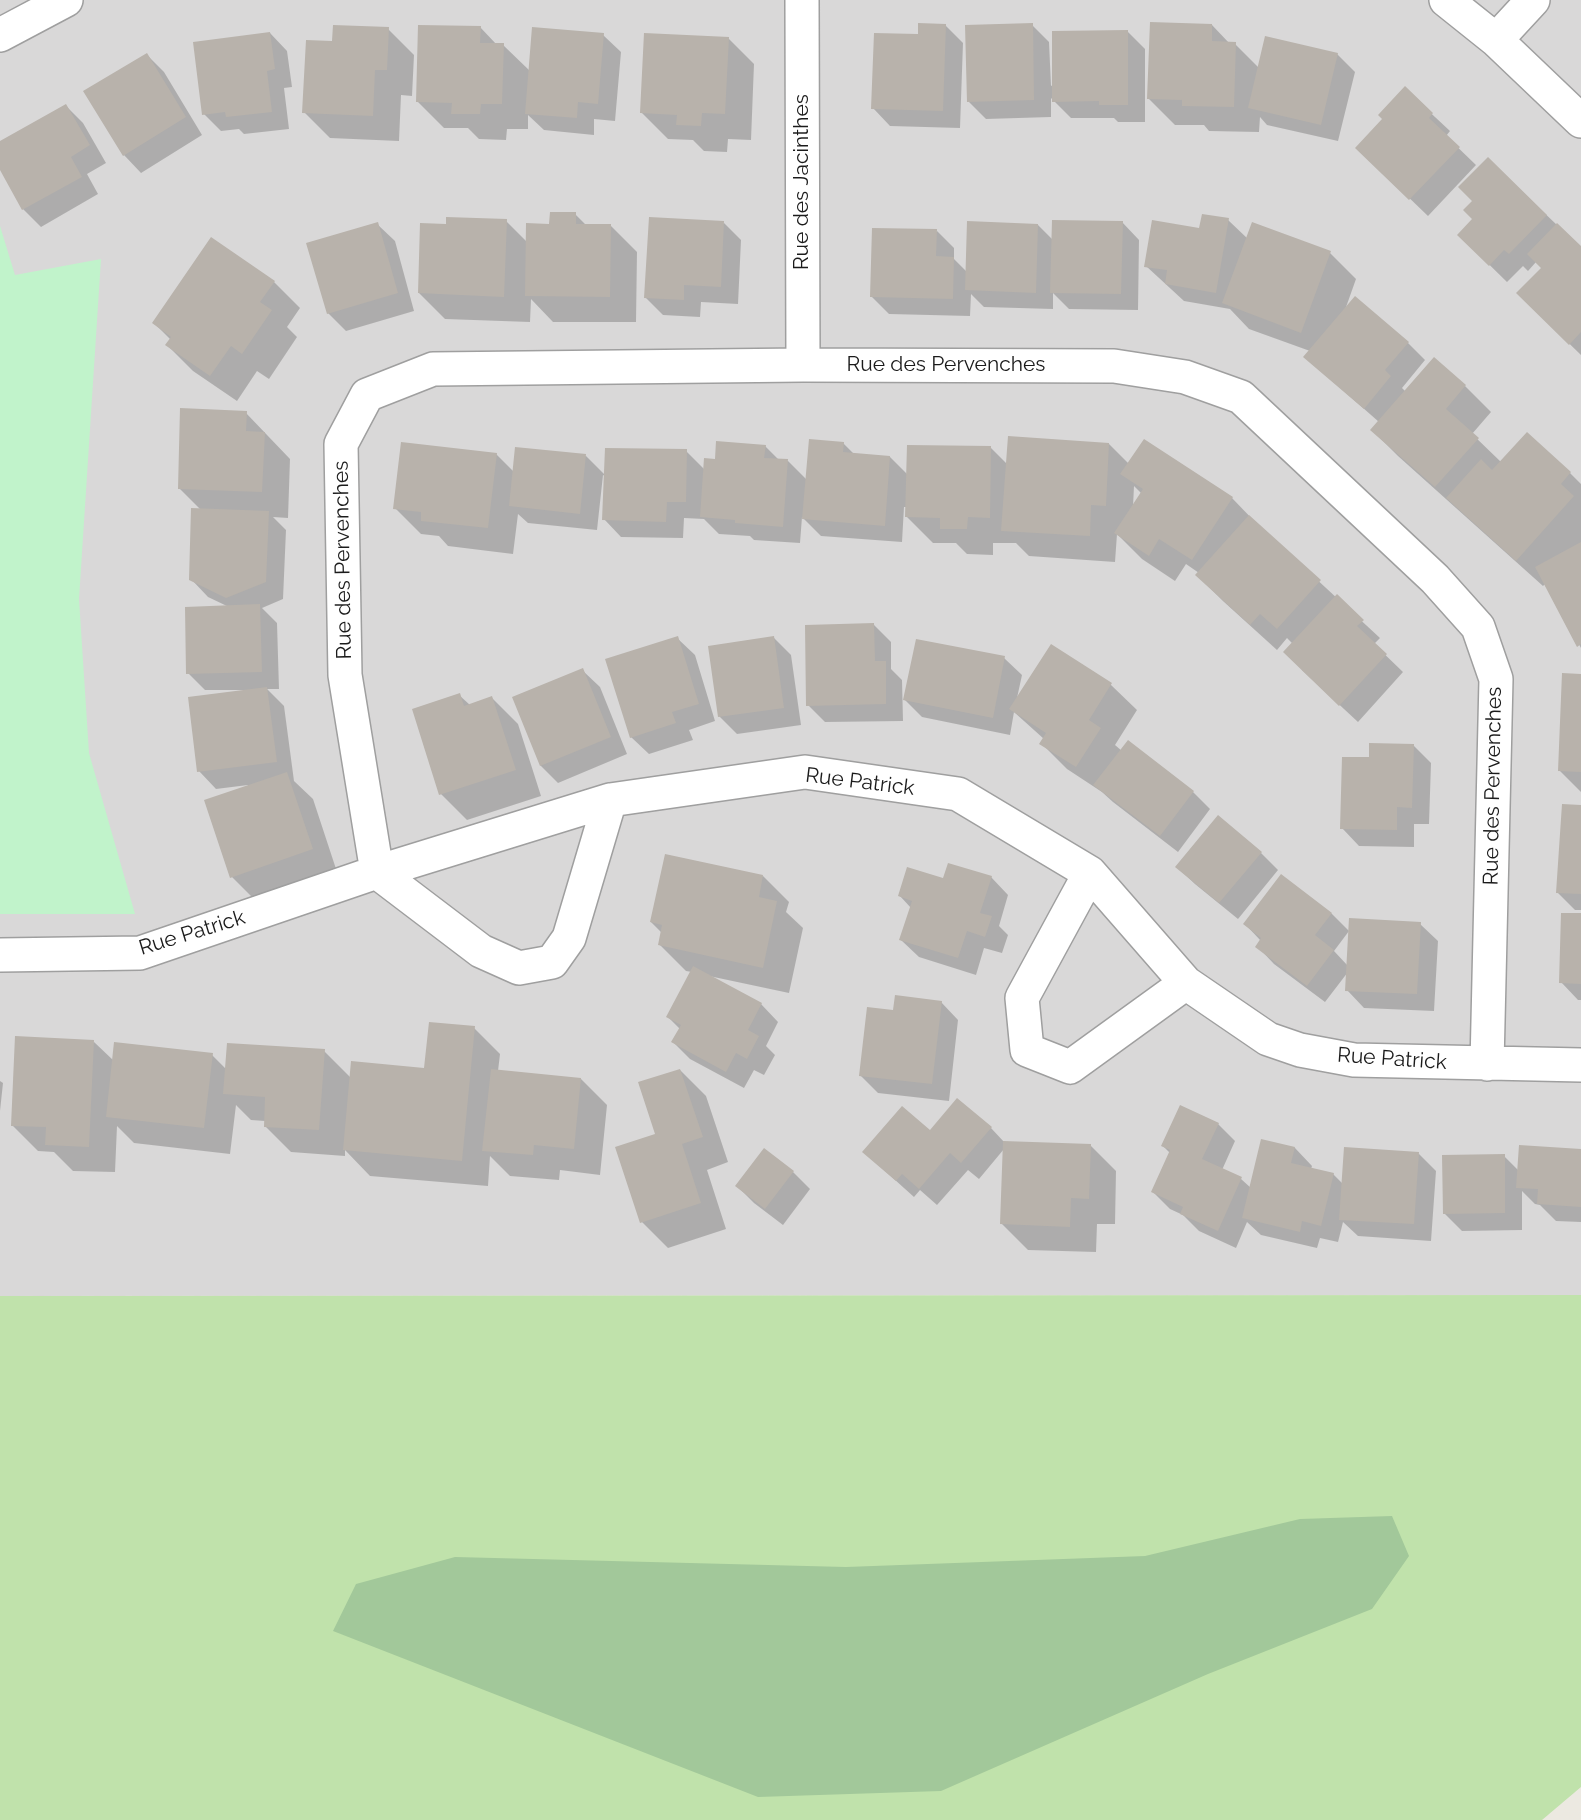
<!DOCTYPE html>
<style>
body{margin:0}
canvas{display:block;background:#ece9e1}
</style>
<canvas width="1581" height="1820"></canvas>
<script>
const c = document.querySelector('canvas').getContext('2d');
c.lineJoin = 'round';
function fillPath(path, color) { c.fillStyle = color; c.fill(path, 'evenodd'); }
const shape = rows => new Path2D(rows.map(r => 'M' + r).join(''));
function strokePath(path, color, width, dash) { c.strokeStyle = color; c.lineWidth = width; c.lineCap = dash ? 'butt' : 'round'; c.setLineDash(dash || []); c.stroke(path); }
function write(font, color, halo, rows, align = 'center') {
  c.font = font + ' Raleway,sans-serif'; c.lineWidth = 5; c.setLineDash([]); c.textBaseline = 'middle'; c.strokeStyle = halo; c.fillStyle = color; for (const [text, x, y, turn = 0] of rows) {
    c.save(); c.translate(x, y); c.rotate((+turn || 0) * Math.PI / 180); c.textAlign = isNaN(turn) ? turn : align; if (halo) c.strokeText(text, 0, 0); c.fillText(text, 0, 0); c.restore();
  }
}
fillPath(shape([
 [0,0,1581,0,1581,1295,0,1296]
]), '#d9d8d8');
fillPath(shape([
 [1581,1295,1581,1787,1542,1820,0,1820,0,1296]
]), '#c0e2ab');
fillPath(shape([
 [1392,1516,1409,1556,1372,1609,1208,1674,941,1791,758,1797,333,1631,356,1584,455,1557,846,1567,1145,1556,1300,1519]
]), '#a2c89a');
fillPath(shape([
 [0,226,15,275,101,259,79,599,89,753,135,914,0,914]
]), '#c1f3cb');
fillPath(shape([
 [945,25,963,43,960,128,890,126,873,108,919,36],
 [1032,25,1049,42,1051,86,1053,85,1128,32,1145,49,1145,122,1118,122,1114,118,1071,118,1051,98,1051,117,986,119,969,102],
 [1212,25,1230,44,1235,44,1259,68,1337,54,1355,72,1338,141,1267,125,1260,117,1259,132,1209,131,1204,125,1175,125,1149,99],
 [480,27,497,45,503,45,530,71,603,35,621,52,615,121,594,119,594,135,544,130,528,115,528,129,507,129,506,140,479,139,468,128,444,128,418,102],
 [388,29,414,55,412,96,401,95,399,141,330,138,304,112],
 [270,33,287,51,292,87,284,88,289,129,244,134,239,129,221,131,204,114],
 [728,38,754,64,751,140,728,139,727,152,704,151,693,140,668,139,642,113],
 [147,55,164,72,202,135,141,173,124,155],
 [1405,89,1450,131,1446,136,1476,165,1428,216,1375,165,1385,119],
 [66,106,83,123,106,163,87,174,98,194,41,227,23,209,0,167,0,142],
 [1488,159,1581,248,1581,355,1544,319,1543,268,1536,262,1528,271,1523,266,1507,282,1459,235,1474,219,1474,201],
 [575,214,587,226,611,226,637,252,636,322,553,322,531,299,530,322,445,319,419,293,447,226,506,221,527,242,551,225],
 [1228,220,1248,239,1330,253,1356,279,1345,310,1408,343,1425,360,1402,388,1406,392,1465,386,1491,412,1472,434,1501,462,1570,473,1581,484,1581,648,1545,584,1543,586,1398,456,1372,430,1379,422,1305,357,1310,351,1249,329,1230,309,1184,301,1146,266,1200,230],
 [1122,222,1139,240,1138,310,1069,309,1053,293,1053,309,984,307,971,294,970,316,889,314,872,297,937,231,954,248,954,259,967,272,1038,225,1053,240],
 [724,223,741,240,738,304,701,302,700,317,663,315,646,298],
 [377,224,395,241,414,311,346,331,328,313],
 [211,239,274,282,300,308,287,327,297,337,269,379,257,371,237,401,193,371,167,345,171,340,154,323],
 [246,413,290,459,288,518,273,517,286,530,283,599,262,608,277,623,279,689,267,689,284,706,294,781,313,799,338,875,258,903,232,877,248,785,216,789,199,771,243,692,243,690,205,690,188,673,229,607,208,597,191,579,201,510,180,489],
 [1144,441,1232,498,1258,525,1380,638,1374,644,1403,672,1358,722,1302,670,1293,644,1287,638,1277,650,1223,601,1197,575,1199,573,1186,564,1175,581,1142,559,1117,534,1115,562,1029,556,1016,543,993,543,993,555,967,554,956,543,933,543,907,517,907,507,904,507,902,542,821,536,802,517,800,543,754,540,750,536,719,534,704,519,684,518,683,538,621,537,604,519,605,476,603,475,597,530,528,523,518,514,513,554,448,546,439,536,421,534,395,508,496,454,514,472,586,456,605,475,686,451,705,470,716,461,765,446,779,460,788,461,807,480,843,443,854,454,890,457,908,475,991,448,1007,464,1109,444,1129,464],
 [1134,486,1142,494,1133,507],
 [873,624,891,642,891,669,902,680,903,721,825,722,808,705],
 [677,638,695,655,715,721,689,730,693,740,649,754,631,737],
 [774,638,791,655,801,725,737,734,719,716],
 [1051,646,1111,685,1137,710,1115,745,1122,751,1193,792,1210,809,1178,852,1113,802,1102,792,1067,769,1041,743,1044,739,1014,712,1010,735,922,717,905,700,1004,658,1022,675,1017,698],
 [582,670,600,687,627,754,558,783,541,766,514,698],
 [1581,675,1581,792,1560,771],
 [459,695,470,705,492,698,518,724,541,796,467,820,441,794],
 [1413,745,1431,763,1429,824,1414,824,1414,847,1359,846,1342,828,1370,759],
 [1581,806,1581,910,1575,910,1558,893],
 [1261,853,1278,870,1238,919,1195,884,1177,867],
 [763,876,789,902,786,912,803,928,789,993,709,976,761,1004,778,1022,766,1046,775,1055,764,1075,754,1070,744,1088,690,1059,673,1042,680,1029,668,1017,692,972,686,971,660,945,662,933,651,922],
 [1281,876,1332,914,1349,931,1334,951,1348,966,1420,924,1438,941,1434,1011,1364,1008,1347,990,1348,972,1325,1002,1274,964,1257,946,1261,941,1245,924],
 [991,877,1008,895,999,926,1008,935,1002,953,984,948,976,975,919,957,901,940,911,908,900,896,944,880],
 [1581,914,1581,1000,1578,1000,1561,982],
 [941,1002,958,1020,949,1101,878,1093,860,1075,895,1011],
 [474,1028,500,1054,498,1071,581,1079,607,1105,600,1175,560,1170,559,1180,510,1176,490,1156,488,1186,370,1176,345,1150,345,1156,291,1152,265,1126,265,1121,251,1120,236,1105,230,1154,134,1143,117,1126,115,1172,73,1171,54,1152,38,1151,12,1125,94,1042,114,1061,212,1055,226,1069,324,1051,351,1078,425,1070],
 [680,1070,706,1096,728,1162,707,1170,726,1229,668,1248,642,1222,656,1135],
 [0,1081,3,1083,0,1111],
 [1218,1124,1235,1141,1222,1170,1241,1179,1251,1188,1262,1141,1295,1148,1312,1166,1311,1169,1333,1174,1343,1184,1419,1154,1436,1171,1431,1241,1358,1236,1343,1222,1338,1242,1320,1238,1317,1248,1261,1235,1247,1222,1236,1248,1199,1231,1183,1215,1170,1209,1153,1192,1170,1153,1163,1146],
 [991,1128,1005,1143,1090,1145,1116,1171,1115,1224,1097,1224,1096,1252,1028,1250,1002,1224,1004,1149,979,1179,968,1170,937,1205,920,1190,914,1197,864,1152,930,1132],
 [1581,1151,1581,1222,1556,1221,1540,1205,1535,1204,1522,1191,1522,1230,1462,1231,1444,1213,1504,1156,1519,1171],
 [793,1172,810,1189,783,1225,754,1203,737,1186]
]), '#0003');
fillPath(shape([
 [1150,22,1212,24,1212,41,1236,42,1234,107,1182,106,1182,100,1147,99],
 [918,23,946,24,943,111,871,109,874,33,918,34],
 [1033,23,1034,100,967,102,965,25],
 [333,25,389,27,387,70,375,70,373,116,302,113,306,40,332,41],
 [418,25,481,26,480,43,504,43,502,104,481,104,480,114,451,114,452,103,416,102],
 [532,27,604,33,598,104,578,102,577,118,525,114],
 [1128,30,1128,105,1099,105,1099,101,1052,102,1052,31],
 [270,32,275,69,267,71,272,112,226,117,225,112,202,115,193,42],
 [644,33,729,37,725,114,702,113,701,126,676,125,677,115,640,113],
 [1265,36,1338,53,1321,125,1248,108],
 [147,53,186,117,123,156,83,91],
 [1405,86,1433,113,1429,118,1460,147,1409,200,1355,148,1382,119,1378,115],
 [66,104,90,145,71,157,82,177,22,210,0,170,0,141],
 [1488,157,1547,215,1509,254,1504,250,1489,266,1457,235,1472,219,1463,210,1472,201,1458,187],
 [550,212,576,212,576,224,611,224,610,297,525,296,526,223,549,224],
 [1202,214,1229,218,1216,293,1165,284,1167,270,1144,267,1152,220,1199,228],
 [446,217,507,219,504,297,418,293,420,223,446,224],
 [649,217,724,221,721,287,684,285,684,300,644,298],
 [1052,220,1123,221,1121,294,1050,293],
 [967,221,1038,224,1036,293,965,290],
 [378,222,398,293,327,314,306,243],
 [1252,222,1331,251,1301,333,1222,303],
 [1557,223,1581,246,1581,332,1569,345,1516,293,1541,268,1527,254],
 [872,228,937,229,936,256,954,257,953,299,870,297],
 [211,237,275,281,260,302,272,310,242,354,231,346,210,376,165,345,171,337,152,323],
 [1355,296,1409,342,1385,370,1391,376,1364,409,1303,357],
 [1434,357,1466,385,1446,409,1479,438,1435,487,1370,430],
 [180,408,247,411,246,431,265,432,262,492,178,489],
 [1527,432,1571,472,1561,484,1574,496,1516,561,1446,498,1481,459,1492,470],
 [1008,436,1109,443,1106,506,1091,505,1090,536,1001,531],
 [809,439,844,442,843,452,890,456,885,526,802,519],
 [1144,439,1233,497,1192,560,1159,539,1149,556,1114,533,1143,489,1120,474],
 [716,441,766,445,764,458,788,459,783,527,735,523,735,520,700,517,704,458,715,459],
 [401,442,497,453,488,528,421,521,421,512,393,509],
 [907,445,991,446,990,518,968,517,967,529,940,529,940,518,905,517],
 [515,447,586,454,580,514,509,506],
 [605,448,687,449,686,502,667,502,666,522,602,520],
 [191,508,269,511,266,582,226,598,189,580],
 [1249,515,1321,580,1277,629,1260,614,1250,625,1195,575],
 [1581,542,1581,644,1577,647,1535,567],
 [1337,594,1364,620,1357,626,1387,654,1339,706,1283,652],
 [260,604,262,672,186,674,185,607],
 [874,623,875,661,886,661,886,704,806,706,805,625],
 [678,636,699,704,672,712,676,723,630,738,605,659],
 [774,636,784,708,718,717,708,646],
 [916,639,1005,656,993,718,903,700],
 [1051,644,1112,683,1089,720,1101,728,1076,767,1039,744,1046,733,1009,709],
 [583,668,611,737,540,766,512,697],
 [1562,673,1581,674,1581,772,1558,771],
 [267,687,277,762,197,772,188,697],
 [460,693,464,706,492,696,516,770,439,795,412,709],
 [1128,740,1194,791,1160,836,1093,785],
 [1369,743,1414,744,1412,808,1397,807,1397,830,1340,829,1342,757,1369,757],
 [287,772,313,849,230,878,204,800],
 [1562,804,1581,805,1581,894,1556,893],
 [1218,815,1262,852,1219,903,1175,867],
 [665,854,763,875,759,897,777,901,763,968,658,945,662,925,650,922],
 [948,863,992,876,980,913,992,916,985,937,967,931,958,958,899,940,912,901,898,896,907,867,943,878],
 [1281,874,1332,913,1315,935,1334,950,1307,986,1255,947,1261,938,1243,924],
 [1561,913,1581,913,1581,984,1559,983],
 [1349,918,1421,922,1417,994,1345,991],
 [693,966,762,1003,748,1030,759,1036,747,1059,736,1053,726,1072,671,1042,681,1025,666,1017],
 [895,995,942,1001,932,1084,859,1076,867,1007,893,1010],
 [429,1022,475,1026,462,1161,343,1150,351,1061,424,1068],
 [15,1036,94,1040,89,1147,45,1145,46,1127,11,1126],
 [114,1042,213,1053,204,1128,106,1117],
 [227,1043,325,1049,319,1130,264,1127,265,1097,223,1094],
 [491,1069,581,1078,574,1149,534,1145,533,1155,482,1151],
 [680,1069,703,1137,682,1144,701,1203,640,1223,615,1147,655,1134,638,1082],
 [957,1098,992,1127,961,1163,950,1153,919,1189,902,1174,896,1181,862,1152,902,1106,930,1130],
 [1180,1105,1219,1123,1202,1159,1242,1177,1218,1231,1180,1214,1183,1207,1151,1192,1170,1150,1161,1146],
 [1261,1139,1295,1147,1291,1163,1334,1173,1321,1226,1302,1221,1300,1232,1242,1218],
 [1003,1141,1091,1144,1089,1199,1071,1198,1070,1227,1000,1224],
 [1519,1145,1581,1149,1581,1207,1537,1204,1538,1189,1516,1188],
 [1344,1147,1419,1152,1414,1224,1339,1220],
 [764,1148,794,1171,765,1209,735,1186],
 [1505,1154,1505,1213,1443,1214,1442,1155]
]), '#b8b2ab');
const minor = shape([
 [802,0,803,365],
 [1446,0,1496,40,1581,121],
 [0,35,66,0],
 [1496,40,1533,0],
 [610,800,569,938,552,962,519,968,481,951,377,872,345,675,341,444,367,395,433,369,803,365,1114,366,1185,377,1241,397,1435,579,1478,627,1496,679,1487,1064],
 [1090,873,1022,998,1027,1050,1070,1067,1186,983],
 [0,955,140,953,377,872,610,800,805,772,958,794,1090,873,1186,983,1268,1039,1300,1050,1354,1060,1581,1065]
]);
strokePath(minor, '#9f9f9f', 36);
strokePath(minor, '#fff', 33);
write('21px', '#1b1b1b', '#fff', [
 ["Rue des Jacinthes",802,182,-90],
 ["Rue des Pervenches",946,365],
 ["Rue des Pervenches",343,560,-91],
 ["Rue Patrick",860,782,7],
 ["Rue des Pervenches",1493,786,-89],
 ["Rue Patrick",192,933,-17],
 ["Rue Patrick",1392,1059,4]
]);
</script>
